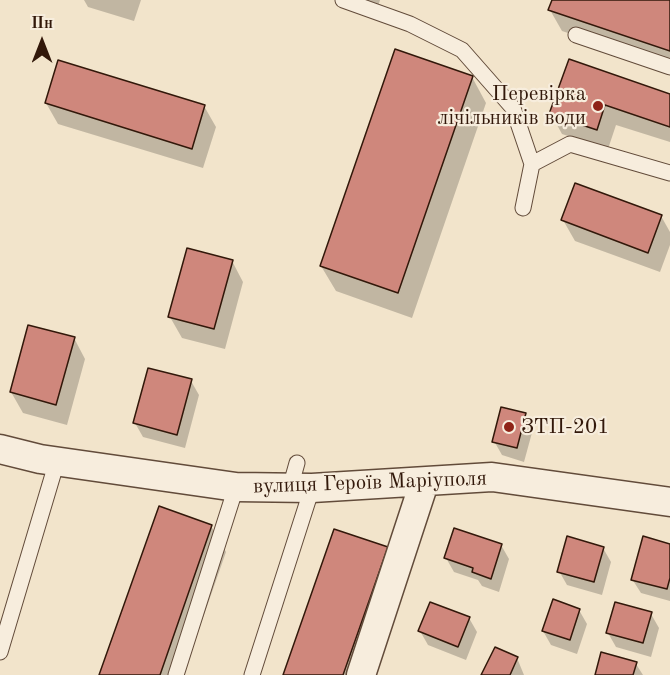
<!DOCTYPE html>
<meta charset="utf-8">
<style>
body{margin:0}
#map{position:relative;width:670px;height:675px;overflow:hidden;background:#f2e4cb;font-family:"Old Standard TT",serif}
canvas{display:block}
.north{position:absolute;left:12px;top:12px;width:60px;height:60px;-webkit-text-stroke:4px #f7eddd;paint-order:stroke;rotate:0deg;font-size:16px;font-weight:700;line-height:24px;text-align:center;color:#32180a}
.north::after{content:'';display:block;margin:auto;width:21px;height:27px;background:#32180a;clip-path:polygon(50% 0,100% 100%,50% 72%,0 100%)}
</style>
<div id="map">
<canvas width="670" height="675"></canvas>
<div class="north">Пн</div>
</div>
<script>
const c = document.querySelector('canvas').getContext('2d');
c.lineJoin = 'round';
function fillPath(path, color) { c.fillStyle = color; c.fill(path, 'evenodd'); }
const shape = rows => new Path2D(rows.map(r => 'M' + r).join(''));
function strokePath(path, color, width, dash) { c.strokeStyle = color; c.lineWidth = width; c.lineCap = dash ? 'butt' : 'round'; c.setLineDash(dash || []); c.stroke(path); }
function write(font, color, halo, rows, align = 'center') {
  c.font = font + ' "Old Standard TT",serif'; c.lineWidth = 4.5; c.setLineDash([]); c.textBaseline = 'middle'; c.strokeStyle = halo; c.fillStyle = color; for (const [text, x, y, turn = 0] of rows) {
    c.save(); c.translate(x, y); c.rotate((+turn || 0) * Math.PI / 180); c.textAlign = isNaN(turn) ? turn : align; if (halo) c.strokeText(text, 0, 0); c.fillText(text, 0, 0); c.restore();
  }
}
fillPath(shape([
 [84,0,141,0,134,21,88,7],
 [341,0,380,0,376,13],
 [553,0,670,0,670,67,562,31,550,10],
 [570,61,670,96,670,142,616,125,608,149,562,134,551,114],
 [472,77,486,103,412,318,336,291,321,266],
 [46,103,204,106,216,127,203,168,58,124],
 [661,216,670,232,670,245,660,272,575,241,563,220],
 [232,261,243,282,225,349,182,338,170,317],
 [74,338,85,359,67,425,23,413,11,392],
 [191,381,199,395,185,448,143,437,135,423],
 [525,415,533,429,524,462,502,455,494,441],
 [211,526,226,552,183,675,101,675],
 [501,545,509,559,499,592,482,586,478,580,454,572,446,558],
 [670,545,670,601,641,593,632,579],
 [603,548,611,562,602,595,567,585,559,571],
 [387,549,401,574,366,675,285,675],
 [579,610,587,624,577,654,551,645,543,631],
 [651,614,659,628,651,657,616,647,608,633],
 [469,618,477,632,466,660,428,645,420,631],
 [517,658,524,675,483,675],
 [636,664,643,675,596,675]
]), '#0003');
const building = shape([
 [552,0,670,0,670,51,548,10,552,0],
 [395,49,473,76,398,293,320,266,395,49],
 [569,59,670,94,670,127,605,105,597,130,549,114,569,59],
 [58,60,205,105,192,149,45,103,58,60],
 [575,183,662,215,648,253,561,220,575,183],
 [187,248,233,260,214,329,168,317,187,248],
 [28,325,75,337,56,405,10,392,28,325],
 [148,368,192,379,177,435,133,423,148,368],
 [501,407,526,413,517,448,492,442,501,407],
 [159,506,212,525,160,675,99,675,159,506],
 [454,528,502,544,491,579,472,572,473,568,444,558,454,528],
 [334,529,388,547,343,675,283,675,334,529],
 [567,536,604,547,594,582,557,572,567,536],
 [643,536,670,544,670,578,667,589,631,580,643,536],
 [553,599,580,609,570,640,542,631,553,599],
 [430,602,470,617,458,647,418,631,430,602],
 [615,602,652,612,643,643,606,633,615,602],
 [495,647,518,657,510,675,481,675,495,647],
 [601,652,637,662,633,675,595,675,601,652]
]);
fillPath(building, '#cf877c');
strokePath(building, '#32180a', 1.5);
const service = shape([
 [343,0,410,24,462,50,513,108,532,164,523,208],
 [576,35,670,67],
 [532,164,570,144,670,173],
 [290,488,297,463],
 [0,652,57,461],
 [176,675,236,487],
 [252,675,312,488]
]);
const minor = shape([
 [0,449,40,459,236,487,312,488,492,477,670,502],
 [361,675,424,483]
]);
strokePath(service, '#624b3a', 17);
strokePath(minor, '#624b3a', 31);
strokePath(service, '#f7eddd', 15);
strokePath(minor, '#f7eddd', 28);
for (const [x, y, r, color] of [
 [598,106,6,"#8f2418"],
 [509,427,6,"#8f2418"]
]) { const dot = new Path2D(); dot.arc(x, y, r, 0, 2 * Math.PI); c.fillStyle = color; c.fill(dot); strokePath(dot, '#f7eddd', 2); }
write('21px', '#32180a', '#f7eddd', [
 ["Перевірка",586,94],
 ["лічільників води",586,118],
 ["ЗТП-201",521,427,"left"]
], 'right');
write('21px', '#32180a', '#f7eddd', [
 ["вулиця Героїв Маріуполя",370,483,-2]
]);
</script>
